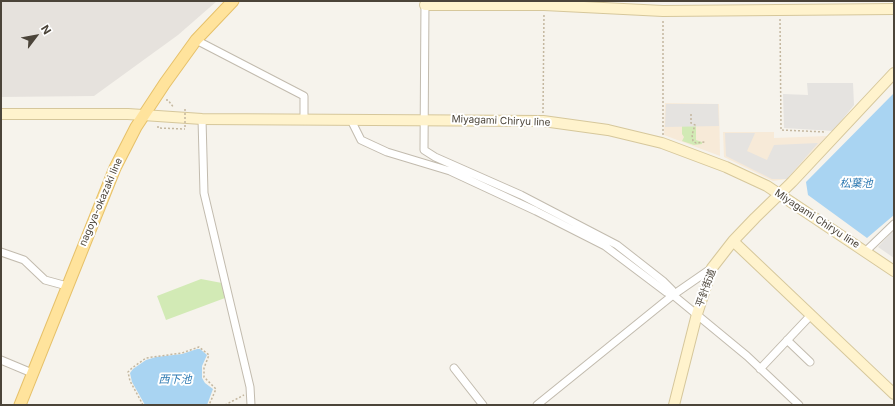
<!DOCTYPE html>
<meta charset="utf-8">
<style>
body{margin:0}
#map{position:relative;width:895px;height:406px;overflow:hidden;background:#f6f3ec;font-family:Inter,sans-serif}
canvas{display:block}
.frame{position:absolute;inset:0;border:2px solid #4b4439;pointer-events:none}
.north{position:absolute;left:16px;top:16px;width:40px;height:40px;-webkit-text-stroke:3px #fff;paint-order:stroke;rotate:58deg;font-size:11px;font-weight:700;line-height:16px;text-align:center;color:#4b4439}
.north::after{content:'';display:block;margin:auto;width:14px;height:18px;background:#4b4439;clip-path:polygon(50% 0,100% 100%,50% 72%,0 100%)}
</style>
<div id="map">
<canvas width="895" height="406"></canvas>
<div class="frame"></div>
<div class="north">N</div>
</div>
<script>
const c = document.querySelector('canvas').getContext('2d');
c.lineJoin = 'round';
function fillPath(path, color) { c.fillStyle = color; c.fill(path, 'evenodd'); }
const shape = rows => new Path2D(rows.map(r => 'M' + r).join(''));
function strokePath(path, color, width, dash) { c.strokeStyle = color; c.lineWidth = width; c.lineCap = dash ? 'butt' : 'round'; c.setLineDash(dash || []); c.stroke(path); }
function write(font, color, halo, rows, align = 'center') {
  c.font = font + ' Inter,"Noto Sans JP",sans-serif'; c.lineWidth = 4; c.setLineDash([]); c.textBaseline = 'middle'; c.strokeStyle = halo; c.fillStyle = color; for (const [text, x, y, turn = 0] of rows) {
    c.save(); c.translate(x, y); c.rotate((+turn || 0) * Math.PI / 180); c.textAlign = isNaN(turn) ? turn : align; if (halo) c.strokeText(text, 0, 0); c.fillText(text, 0, 0); c.restore();
  }
}
fillPath(shape([
 [665,103,719,104,720,156,664,135],
 [723,132,774,132,774,138,827,136,787,179,773,181,724,157]
]), '#f7ead8');
fillPath(shape([
 [1,1,217,1,178,35,94,96,1,97]
]), '#e6e2dd');
fillPath(shape([
 [682,125,696,125,696,140,702,142,702,144,694,145,682,141,684,137,682,134],
 [201,279,222,283,225,298,166,320,157,296]
]), '#d2eab5');
fillPath(shape([
 [807,83,853,83,854,105,833,131,784,128,783,94,808,95],
 [666,104,718,104,719,126,665,127],
 [725,133,755,133,747,151,767,160,774,145,818,143,787,179,772,179,726,156],
 [894,230,894,258,878,247]
]), '#e5e3e0');
fillPath(shape([
 [894,93,894,215,867,238,808,195,806,182],
 [197,349,200,349,207,355,202,366,202,378,205,383,213,389,207,405,145,405,132,382,130,373,133,369,146,360,156,357,182,354]
]), '#a9d4f2');
const street = shape([
 [425,1,424,150,435,157,521,195,617,245,663,281,672,290,673,295,747,356,799,405],
 [196,40,304,96,304,120],
 [202,119,204,193,250,387,251,405],
 [351,120,361,140,387,152,450,171,536,211,605,246,666,292,673,295],
 [866,251,894,224],
 [1,252,24,260,45,280,67,286],
 [787,340,810,362],
 [1,360,32,373],
 [454,368,483,405],
 [760,369,811,315],
 [537,405,673,295,712,268]
]);
const secondary = shape([
 [425,5,544,5,663,11,894,9],
 [1,114,128,114,202,119,543,121,608,130,662,143,726,167,767,186,894,271],
 [733,241,894,394],
 [674,405,697,314,712,268,733,241,755,218,792,182,894,73]
]);
const primary = shape([
 [20,405,115,168,136,127,165,83,196,40,233,1]
]);
strokePath(street, '#c2bbae', 9);
strokePath(secondary, '#d6c79b', 12);
strokePath(primary, '#e6c16a', 13);
strokePath(shape([
 [780,19,781,130,826,132],
 [166,100,168,100,174,108],
 [543,113,544,13],
 [691,114,691,123,695,125,692,135,693,141,696,143,705,142],
 [158,126,158,128,185,129],
 [663,135,663,19],
 [143,405,130,381,128,372,132,368,146,358,182,353,199,347,209,355,204,368,204,377,216,389,209,405],
 [225,405,244,395]
]), '#c4b79f', 1.5, [2, 2]);
strokePath(street, '#fff', 7);
strokePath(secondary, '#fff3cd', 10);
strokePath(primary, '#ffe39c', 11);
strokePath(shape([
 [185,109,185,129]
]), '#c4b79f', 1.5, [2, 2]);
write('10px', '#4b4439', '#fff', [
 ["Miyagami Chiryu line",501,121,2],
 ["nagoya-okazaki line",101,202,-67],
 ["Miyagami Chiryu line",817,219,33],
 ["平針街道",706,288,-70]
]);
write('italic 11px', '#2e7ab2', '#fff', [
 ["松葉池",856,184],
 ["西下池",175,380]
]);
</script>
